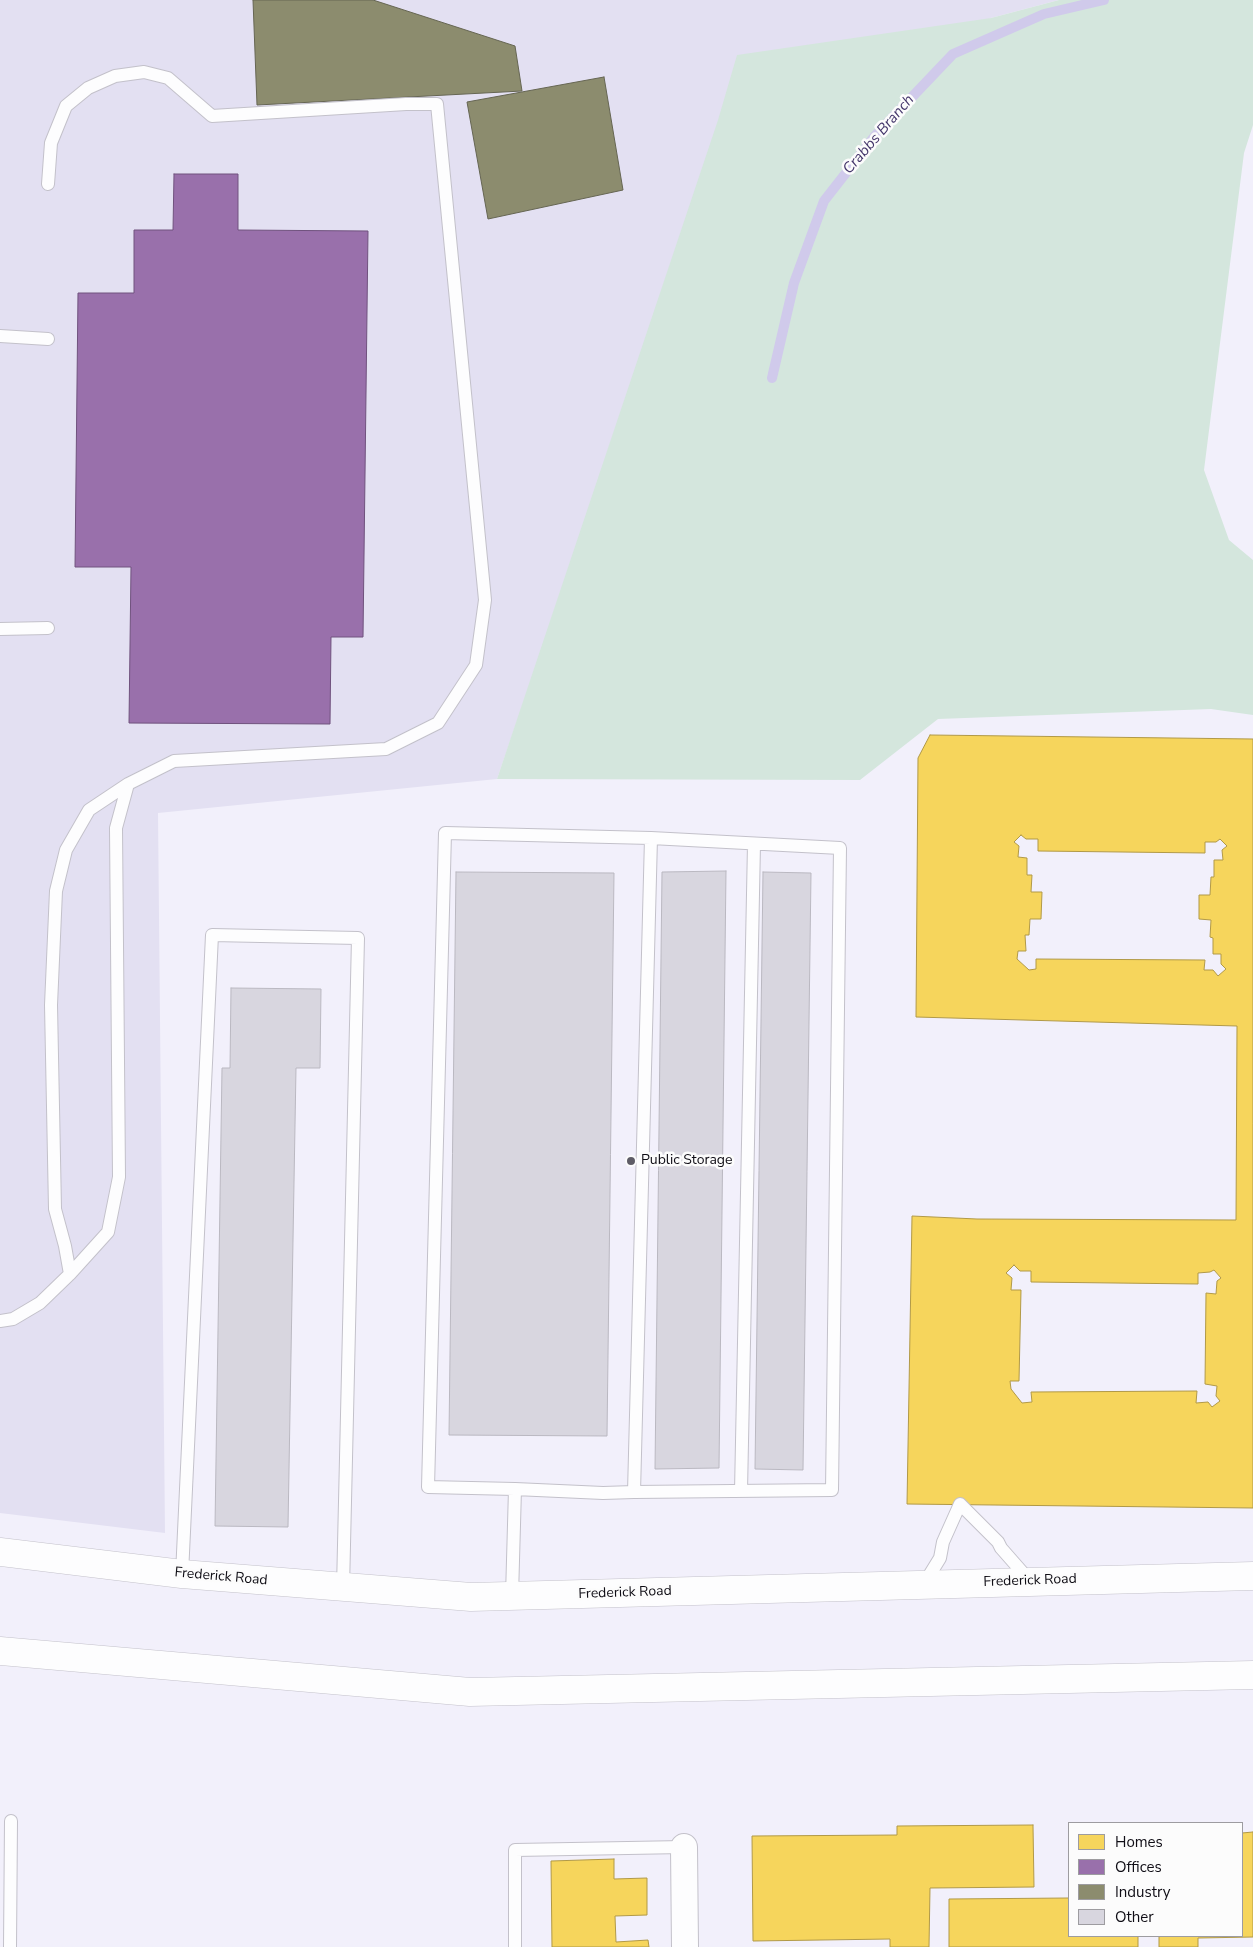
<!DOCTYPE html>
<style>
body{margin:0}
#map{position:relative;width:1253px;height:1947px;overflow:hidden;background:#f2f0fb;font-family:"Nunito Sans",sans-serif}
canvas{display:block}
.legend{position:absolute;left:1068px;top:1822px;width:175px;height:115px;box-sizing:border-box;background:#fcfcfc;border:1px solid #9d9ca0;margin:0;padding:6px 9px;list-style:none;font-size:15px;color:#0f0d15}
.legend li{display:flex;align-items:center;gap:10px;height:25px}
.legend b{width:25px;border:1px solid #9d9ca0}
</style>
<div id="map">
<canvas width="1253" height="1947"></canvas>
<ul class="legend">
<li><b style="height:14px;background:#f6d55c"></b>Homes</li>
<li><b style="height:14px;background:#9970ab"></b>Offices</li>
<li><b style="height:14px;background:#8c8c6e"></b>Industry</li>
<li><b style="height:14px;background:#d8d6df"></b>Other</li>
</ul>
</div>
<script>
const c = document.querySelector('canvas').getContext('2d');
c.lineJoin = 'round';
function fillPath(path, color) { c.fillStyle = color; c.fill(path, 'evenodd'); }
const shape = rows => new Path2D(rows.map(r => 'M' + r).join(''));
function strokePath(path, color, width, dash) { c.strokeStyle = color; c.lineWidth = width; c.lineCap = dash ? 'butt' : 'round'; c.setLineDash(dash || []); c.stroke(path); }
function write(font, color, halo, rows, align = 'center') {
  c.font = font + ' "Nunito Sans",sans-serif'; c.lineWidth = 5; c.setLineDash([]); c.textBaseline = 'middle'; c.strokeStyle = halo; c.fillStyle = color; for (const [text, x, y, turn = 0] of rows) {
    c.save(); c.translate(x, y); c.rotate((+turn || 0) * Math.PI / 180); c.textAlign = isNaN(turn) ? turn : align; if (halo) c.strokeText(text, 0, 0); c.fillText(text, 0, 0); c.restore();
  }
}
fillPath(shape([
 [0,0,1059,0,991,18,712,158,497,779,158,813,165,1533,0,1513]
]), '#e3e0f2');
fillPath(shape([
 [1059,0,1253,0,1253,125,1244,153,1204,470,1229,540,1253,560,1253,715,1211,709,938,719,860,780,497,779,718,120,737,55,991,18]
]), '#d4e6dd');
const homes = shape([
 [930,735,1253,739,1253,1508,907,1504,912,1216,977,1219,1236,1220,1237,1026,916,1017,918,758,930,735],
 [1021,835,1026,839,1038,839,1038,851,1205,853,1205,842,1216,842,1220,839,1227,846,1222,850,1223,860,1214,860,1214,877,1211,877,1210,895,1199,895,1199,919,1211,920,1210,937,1213,938,1213,954,1221,954,1221,964,1226,969,1218,976,1213,970,1204,970,1205,960,1036,959,1036,969,1029,970,1017,959,1018,951,1026,951,1025,935,1029,935,1030,919,1041,919,1042,892,1031,892,1032,875,1027,875,1027,858,1018,857,1019,846,1014,842,1021,835],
 [1014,1265,1020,1271,1031,1271,1031,1282,1198,1284,1198,1273,1210,1272,1214,1270,1221,1278,1217,1281,1216,1294,1206,1293,1205,1384,1217,1386,1216,1396,1220,1401,1212,1407,1208,1402,1196,1403,1197,1391,1031,1392,1032,1402,1022,1403,1011,1389,1010,1381,1019,1381,1021,1290,1011,1290,1012,1278,1006,1273,1014,1265],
 [1033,1825,1034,1887,930,1888,929,1947,890,1947,890,1939,753,1941,752,1836,897,1835,897,1826,1033,1825],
 [1253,1832,1253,1937,1198,1938,1198,1947,1159,1947,1159,1936,1242,1936,1242,1833,1253,1832],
 [614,1859,614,1879,647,1878,647,1915,615,1916,616,1942,648,1940,649,1947,552,1947,551,1861,614,1859],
 [1069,1898,1069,1936,1138,1936,1138,1947,949,1947,949,1899,1069,1898]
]);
fillPath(homes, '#f6d55c');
strokePath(homes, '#b19947', 1);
const offices = shape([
 [174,174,238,174,238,230,368,231,363,637,331,637,330,724,129,723,131,567,75,567,78,293,134,293,134,230,173,230,174,174]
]);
fillPath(offices, '#9970ab');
strokePath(offices, '#70527e', 1);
const industry = shape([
 [253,0,373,0,515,46,522,91,257,105,253,0],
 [604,77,623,190,488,219,467,102,604,77]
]);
fillPath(industry, '#8c8c6e');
strokePath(industry, '#666653', 1);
strokePath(shape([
 [772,378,794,283,824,201,874,137,953,54,1044,14,1104,0]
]), '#d0caeb', 10);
const building = shape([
 [726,871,719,1468,655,1469,662,872,726,871],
 [456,872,614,873,607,1436,449,1435,456,872],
 [763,872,811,873,803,1470,755,1469,763,872],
 [231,988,321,989,320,1068,296,1068,288,1527,215,1526,222,1068,230,1068,231,988]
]);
fillPath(building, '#d8d6df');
strokePath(building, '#bab8c1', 1);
const service = shape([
 [48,184,51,143,66,106,88,88,115,76,144,72,168,78,212,116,406,104,437,104,485,600,476,665,438,723,386,749,174,761,128,784,89,810,66,850,56,891,51,1005,55,1209,65,1246,70,1274],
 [0,336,48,339],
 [0,629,48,628],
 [0,1321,13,1319,40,1303,70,1274,108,1232,119,1177,116,828,128,784],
 [741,1491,754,844],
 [634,1492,832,1490,840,848,651,838],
 [182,1574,212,935,358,938,343,1588],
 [924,1584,940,1558,943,1542,960,1504,998,1542,1001,1548,1030,1581],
 [512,1596,515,1489,603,1493,634,1492,651,838,445,833,428,1487,515,1489],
 [10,1947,11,1821],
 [515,1947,515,1850,684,1847]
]);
const minor = shape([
 [684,1847,685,1947]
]);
const primary = shape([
 [0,1552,182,1574,471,1597,1253,1576],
 [0,1651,470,1692,1253,1675]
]);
strokePath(service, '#c3c1ca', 14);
strokePath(minor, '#c3c1ca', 28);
strokePath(primary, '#c3c1ca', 29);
strokePath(service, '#fdfdfe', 12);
strokePath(minor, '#fdfdfe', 26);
strokePath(primary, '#fdfdfe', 28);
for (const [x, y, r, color] of [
 [631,1161,5,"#5e5c66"]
]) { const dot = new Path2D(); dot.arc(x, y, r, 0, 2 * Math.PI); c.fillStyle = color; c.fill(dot); strokePath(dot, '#fcfcfc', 2); }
write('14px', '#0f0d15', '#fcfcfc', [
 ["Public Storage",641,1161]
], 'left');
write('14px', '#0f0d15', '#fcfcfc', [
 ["Frederick Road",221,1577,5],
 ["Frederick Road",1030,1581,-2],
 ["Frederick Road",625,1593,-2]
]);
write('italic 15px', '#43356a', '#fcfcfc', [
 ["Crabbs Branch",879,135,-49]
]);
</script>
